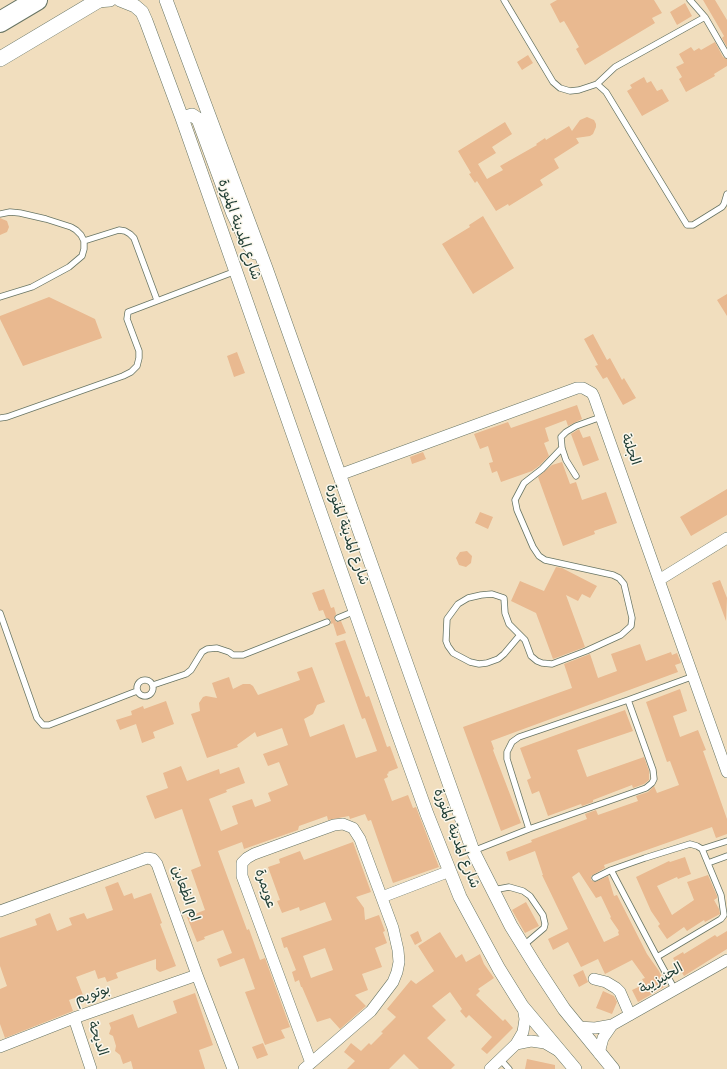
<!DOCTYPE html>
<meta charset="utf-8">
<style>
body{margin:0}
canvas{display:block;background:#f1debe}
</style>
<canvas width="727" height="1069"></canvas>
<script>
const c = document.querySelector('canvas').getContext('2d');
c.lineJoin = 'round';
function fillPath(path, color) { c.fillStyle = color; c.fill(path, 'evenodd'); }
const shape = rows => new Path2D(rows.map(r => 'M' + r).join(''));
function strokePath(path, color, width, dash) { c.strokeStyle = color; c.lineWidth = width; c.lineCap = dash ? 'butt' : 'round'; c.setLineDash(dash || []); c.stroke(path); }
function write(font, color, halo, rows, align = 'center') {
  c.font = font + ' "Indie Flower","Playpen Sans Arabic",sans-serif'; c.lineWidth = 3; c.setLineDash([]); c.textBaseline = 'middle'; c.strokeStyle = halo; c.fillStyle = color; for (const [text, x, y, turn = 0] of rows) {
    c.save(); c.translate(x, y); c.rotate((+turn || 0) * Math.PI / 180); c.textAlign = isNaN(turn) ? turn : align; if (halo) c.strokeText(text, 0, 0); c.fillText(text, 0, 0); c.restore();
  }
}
fillPath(shape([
 [557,0,654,0,662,13,652,18,655,23,585,65,576,49,579,47,567,26,564,21,560,23,550,4],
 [703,0,715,0,727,20,727,47,722,38,724,36],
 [685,3,692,16,677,25,670,12],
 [715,42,723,57,727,59,727,66,714,74,715,76,686,92,679,79,682,77,676,67,684,63,679,54,691,47,694,51,699,48,701,50],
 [528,55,533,63,522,70,517,62],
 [644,77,647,83,651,81,657,91,662,89,669,101,642,116,627,91,632,88,630,85],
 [587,117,594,120,596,124,596,127,593,134,590,136,576,138,579,143,554,159,559,168,540,180,543,185,509,206,508,204,496,211,477,181,475,183,469,174,471,173,458,151,505,122,512,134,492,147,496,153,478,164,487,179,503,170,500,166,537,145,536,144,545,138,546,140,569,126,572,131,580,120],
 [483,216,514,268,473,294,442,244,470,227,469,225],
 [0,218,7,221,9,227,7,232,0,235],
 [727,294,727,316,717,300],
 [49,297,95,319,102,338,23,366,0,319,0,316],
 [593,334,607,360,610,358,622,380,624,378,636,398,623,405,607,377,603,379,595,366,598,365,584,339],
 [237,352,245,373,234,377,227,356],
 [577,405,582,419,568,426,566,420,545,428,549,441,544,443,549,456,539,466,532,471,501,482,497,471,492,473,489,463,493,462,488,446,480,449,474,434,508,422,511,428],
 [579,429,583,438,590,436,599,460,583,466,571,434],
 [423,452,426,459,412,464,410,457],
 [562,462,570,484,576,482,582,500,606,492,617,523,594,531,595,534,563,546,538,477,552,465],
 [727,489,727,515,691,536,680,517],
 [480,512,493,517,488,529,475,523],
 [467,551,472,556,471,563,466,567,459,565,456,558,460,552],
 [556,567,562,568,597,586,590,598,582,594,578,601,566,595,585,647,553,659,536,613,511,601,520,581,544,591],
 [720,580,727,598,726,621,712,583],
 [324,589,331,608,334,607,336,614,334,618,336,622,331,624,331,620,326,618,323,610,319,611,312,593],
 [341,621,346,633,337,636,333,623],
 [345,640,366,697,369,696,387,747,390,746,398,768,388,772,389,773,387,774,388,777,384,779,392,801,408,795,413,808,416,807,439,867,393,883,371,820,368,821,365,814,350,819,349,816,328,820,327,816,299,826,298,830,244,849,242,842,218,851,247,930,249,929,260,960,265,958,290,1027,281,1030,285,1038,265,1045,245,992,255,989,244,958,220,967,217,959,232,953,223,930,204,937,205,939,197,942,187,917,205,910,191,870,201,866,182,809,155,819,146,796,168,788,163,773,181,766,187,781,219,769,220,774,239,767,245,783,226,790,227,792,209,799,221,831,238,824,232,806,252,799,255,807,271,801,268,793,288,785,279,762,268,766,263,754,288,745,282,728,257,737,255,732,237,745,238,747,207,758,191,714,200,711,199,703,203,697,206,696,217,698,212,683,229,677,233,689,243,684,250,684,253,686,258,695,300,680,297,672,312,667,325,702,317,705,313,714,304,719,310,737,344,724,356,758,377,751,365,718,362,719,335,643],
 [640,644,646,661,671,652,672,655,677,653,681,663,675,665,678,672,491,741,494,749,493,750,521,823,501,831,463,727,572,688,564,664,590,654,598,678,617,671,611,654],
 [680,689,687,711,673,716,680,737,698,730,706,750,703,751,727,819,727,834,716,838,712,827,604,865,605,868,591,876,591,880,595,882,608,876,614,896,617,895,647,954,659,971,666,986,638,1002,632,990,645,984,642,979,645,978,632,960,605,974,598,959,581,967,568,942,553,950,548,939,568,929,542,875,543,875,535,851,509,861,506,852,532,842,531,840,587,819,585,814,596,810,598,815,638,801,636,796,648,792,654,786,657,793,679,785,670,761,667,762,646,702],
 [579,872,596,898,601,896,611,917,610,918,619,931,618,932,619,935,604,942,572,877],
 [166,701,174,724,153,732,155,738,142,743,136,724,120,730,116,720,132,715,131,711,143,706,144,709],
 [625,710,633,731,577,750,587,777,644,757,649,771,649,780,644,784,633,788,632,785,593,800,593,802,582,806,581,804,548,816,539,791,532,794,527,780,531,778,520,748],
 [353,842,371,892,356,897,364,908,365,920,379,915,385,931,383,932,387,943,375,948,382,967,362,974,368,990,355,995,366,1006,340,1029,330,1018,317,1022,302,987,301,987,299,980,295,982,292,972,296,970,287,947,284,948,281,938,332,920,325,902,300,911,299,907,282,913,277,901,280,900,268,867,280,863,279,859,300,851,304,860],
 [325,948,333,970,311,978,303,956],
 [685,857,691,874,678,879,677,877,657,886,672,915,694,900,687,882,708,875,717,896,717,898,714,900,719,909,720,914,705,922,704,920,687,931,684,927,667,939,658,926,660,924,651,911,636,877,669,861,670,862],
 [118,882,124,896,132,893,134,899,151,893,162,923,160,924,176,966,160,972,158,971,156,969,156,959,116,973,118,978,107,982,105,977,98,979,95,970,76,977,83,995,69,1000,73,1011,5,1038,0,1024,0,989,7,986,0,966,0,938,37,925,35,919,50,913,57,931,72,925,69,918,84,913,87,919,113,910,105,887],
 [526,902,539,926,525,933,512,910],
 [418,931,422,941,415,945,410,935],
 [727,931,727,949,684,976,673,958,683,952,684,954,715,935,717,937],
 [440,932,456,958,462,954,466,962,480,954,484,964,494,978,478,989,480,991,476,995,503,1021,505,1019,513,1028,487,1054,481,1049,492,1037,469,1015,466,1018,460,1011,462,1009,450,992,432,1006,446,1020,427,1038,455,1065,451,1069,419,1069,404,1054,389,1069,347,1069,355,1061,344,1052,351,1043,361,1051,369,1043,371,1045,383,1033,381,1032,396,1017,387,1009,411,980,416,984,434,971,418,946],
 [583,970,588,982,579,987,573,975],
 [603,991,614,996,617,1002,612,1014,596,1008],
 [195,993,213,1045,199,1050,205,1069,133,1069,131,1061,123,1064,120,1055,115,1051,116,1046,113,1036,109,1034,111,1028,109,1023,133,1014,138,1028,177,1013,173,1001],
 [263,1043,268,1055,257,1059,252,1047],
 [527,1059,555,1065,555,1069,525,1069]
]), '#e9b990');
const service = shape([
 [504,0,553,82,560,88,570,91,579,90,597,84,615,67,705,17,690,0],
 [705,17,727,55],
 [597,84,606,92,687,225,693,225,722,207,724,204,727,194],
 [0,214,10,212,20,213,46,219,71,227,76,230,81,235,84,241,84,249,82,256,69,267,32,287,0,297],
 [84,241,119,230,125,231,130,234,134,238,157,300],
 [0,418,7,417,123,376,131,372,137,366,139,358,139,351,127,319,128,312,236,271],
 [576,476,566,460,562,448,561,437,566,432,576,426,601,417],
 [0,613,37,718,43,725,49,725,137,691],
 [338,618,355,611],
 [520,635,504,654,498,659,487,663,479,664,470,662,453,653,448,646,446,641,447,619,458,604,468,598,481,595,492,594,504,598,505,613,509,624,525,640,531,656,537,661,542,663,552,664,586,651,621,635,631,626,632,618,624,584,619,578,613,575,545,560,539,556,533,547,517,510,515,500,524,483,542,469,562,448],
 '137 688a8 8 0 1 1 16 0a8 8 0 1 1-16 0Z',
 [153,685,186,674,191,670,202,652,207,649,217,648,229,652,233,655,243,655,327,622],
 [529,829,507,759,507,752,512,742,519,737,628,700,694,676],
 [702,849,727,841],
 [473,851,529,829,646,788,652,783,654,779,653,770,628,700],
 [708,863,727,856],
 [611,870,657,957],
 [595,878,611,870,645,858,690,844,697,846,702,849,721,895,724,915,721,919,657,957,675,990],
 [493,890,509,887,523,891,530,896,543,915,545,924,544,928,524,945],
 [500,1059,509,1069]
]);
const minor = shape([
 [339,475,577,388,583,388,592,393,594,397,727,772],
 [659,580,727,538],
 [382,897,450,871],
 [0,911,147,858,153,859,157,864,197,975,233,1069],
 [594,979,606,982,616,988,620,992,630,1015],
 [74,1018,91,1069],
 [578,1027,595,1028,612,1025,727,960],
 [516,1044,531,1041,545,1043,557,1050],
 [0,1047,74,1018,197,975],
 [599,1053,603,1038,612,1025],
 [304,1069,371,1011,393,982,397,972,399,962,398,950,393,928,360,839,353,828,343,824,334,825,254,854,247,858,242,863,242,876,311,1063],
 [490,1069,516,1044,523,1032,525,1019,523,1007]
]);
const tertiary = shape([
 [120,0,135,6,142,12,146,21,182,118,395,725,427,814,460,897,499,969,522,1006,575,1069],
 [166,0,266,268,473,851,511,926,537,968,564,1009,613,1069],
 [97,1,110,0],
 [182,118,192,115,198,119,233,214,246,241,255,253]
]);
const secondary = shape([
 [0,59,99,0]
]);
const motorway = shape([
 [0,22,37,0]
]);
strokePath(service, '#687564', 7);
strokePath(minor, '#687564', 12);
strokePath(tertiary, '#687564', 14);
strokePath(secondary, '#687564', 16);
strokePath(motorway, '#687564', 22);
strokePath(service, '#fff', 5.5);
strokePath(minor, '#fff', 11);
strokePath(tertiary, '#fff', 13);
strokePath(secondary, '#fff', 15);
strokePath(motorway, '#fff', 20);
write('14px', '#1f3d34', '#fbf7ec', [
 ["شارع المدينة المنورة",238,230,71],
 ["الجلتة",629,450,70],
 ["شارع المدينة المنورة",346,535,71],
 ["شارع المدينة المنورة",455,839,69],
 ["عويمرة",264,889,72],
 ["ام الظعاين",184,894,70],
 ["الحنيزيبة",662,980,-30],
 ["بوتويم",93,996,-19],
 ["الديحة",96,1039,71]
]);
</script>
